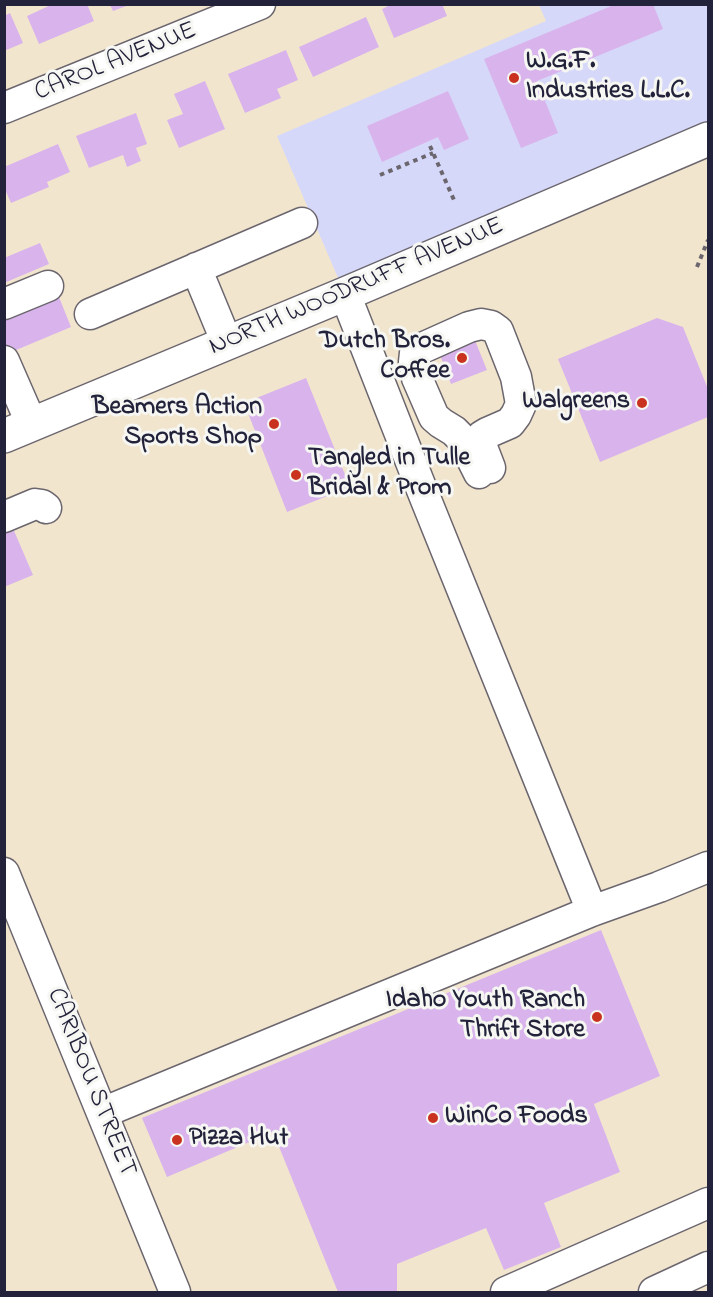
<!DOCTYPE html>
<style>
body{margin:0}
#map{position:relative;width:713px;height:1297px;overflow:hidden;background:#f2e5ce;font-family:"Indie Flower",sans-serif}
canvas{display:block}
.frame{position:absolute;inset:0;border:6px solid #22223b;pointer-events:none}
</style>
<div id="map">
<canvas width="713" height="1297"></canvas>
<div class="frame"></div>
</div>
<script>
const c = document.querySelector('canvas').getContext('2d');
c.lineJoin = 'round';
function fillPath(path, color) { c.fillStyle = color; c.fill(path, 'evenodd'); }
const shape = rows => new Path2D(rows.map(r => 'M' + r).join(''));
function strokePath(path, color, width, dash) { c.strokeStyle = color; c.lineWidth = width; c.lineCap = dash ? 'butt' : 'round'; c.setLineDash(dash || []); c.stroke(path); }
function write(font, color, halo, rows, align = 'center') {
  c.font = font + ' "Indie Flower",sans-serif'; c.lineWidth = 6; c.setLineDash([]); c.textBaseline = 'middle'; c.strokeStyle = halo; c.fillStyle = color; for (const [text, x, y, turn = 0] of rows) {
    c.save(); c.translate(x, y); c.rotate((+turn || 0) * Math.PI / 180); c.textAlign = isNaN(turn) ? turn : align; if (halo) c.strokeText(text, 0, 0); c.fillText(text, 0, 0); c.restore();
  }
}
fillPath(shape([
 [539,5,708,5,708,139,345,294,277,136,546,21]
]), '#d6d8f9');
fillPath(shape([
 [53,4,87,4,94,21,39,44,27,16],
 [392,4,442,4,447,16,394,38,382,9],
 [616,4,653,4,663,29,537,81,558,133,521,148,484,59],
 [110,5,129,5,113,11],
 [10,13,23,43,4,51,4,16],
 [366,17,379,47,313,77,299,47],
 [286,50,298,80,277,89,281,98,245,113,228,74],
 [205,81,225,129,179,148,167,120,183,114,174,94],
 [448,91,469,139,444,150,438,137,382,162,367,126],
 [136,113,147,144,136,148,141,161,127,167,123,155,89,168,76,136],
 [58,144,70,172,47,182,49,187,11,203,4,187,4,167],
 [40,243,49,264,4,283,4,258],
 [59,297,71,327,9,353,4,343,4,320],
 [657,318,683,327,708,389,708,417,600,462,558,359],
 [472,333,487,370,451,384,437,347],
 [306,378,350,487,287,512,244,403],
 [12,526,33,575,4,587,4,529],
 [601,930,660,1076,594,1104,620,1172,544,1203,561,1247,504,1270,486,1228,397,1264,397,1292,338,1292,273,1132,167,1177,142,1118]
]), '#d9b4ec');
const minor = shape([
 [4,108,260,4],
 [196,268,227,343],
 [345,294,424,495,592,911],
 [4,304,48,286],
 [90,314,302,223],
 [4,361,32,425],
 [479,473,462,439,454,431,441,423,434,417,417,378,414,362,415,353,420,349,469,327,481,324,491,326,498,331,516,377,521,404,516,415,510,423,487,433,482,436,480,442,490,468],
 [4,517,35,504,42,505,46,508],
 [4,873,175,1292],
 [102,1113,592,911,659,887,708,867],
 [506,1292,708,1203],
 [654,1292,708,1267]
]);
const major = shape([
 [4,436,345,294,708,139]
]);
strokePath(minor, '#6b666e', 33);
strokePath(major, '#6b666e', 36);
strokePath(shape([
 [430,146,454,200],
 [380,175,433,153],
 [697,267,708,240]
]), '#6b666e', 4, [4.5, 4.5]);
strokePath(minor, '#fff', 30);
strokePath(major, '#fff', 33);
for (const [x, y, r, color] of [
 [514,78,6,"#c8321e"],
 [462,358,6,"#c8321e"],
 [642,403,6,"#c8321e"],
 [274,424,6,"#c8321e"],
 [296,475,6,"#c8321e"],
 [597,1017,6,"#c8321e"],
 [433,1118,6,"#c8321e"],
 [177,1140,6,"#c8321e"]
]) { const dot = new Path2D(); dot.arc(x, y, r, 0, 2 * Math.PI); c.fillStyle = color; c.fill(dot); strokePath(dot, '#f6f6f2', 2); }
write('26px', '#22223b', '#f6f6f2', [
 ["CAROL AVENUE",116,63,-22],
 ["NORTH WOODRUFF AVENUE",357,288,-23],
 ["CARIBOU STREET",90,1083,68]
]);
write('bold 26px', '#22223b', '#f6f6f2', [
 ["W.G.F.",526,63],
 ["Industries L.L.C.",526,93],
 ["Dutch Bros.",450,343,"right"],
 ["Coffee",450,373,"right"],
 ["Walgreens",630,403,"right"],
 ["Beamers Action",262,409,"right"],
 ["Sports Shop",262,439,"right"],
 ["Tangled in Tulle",308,460],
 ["Bridal & Prom",308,490],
 ["Idaho Youth Ranch",585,1002,"right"],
 ["Thrift Store",585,1032,"right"],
 ["WinCo Foods",445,1118],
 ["Pizza Hut",189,1140]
], 'left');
</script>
